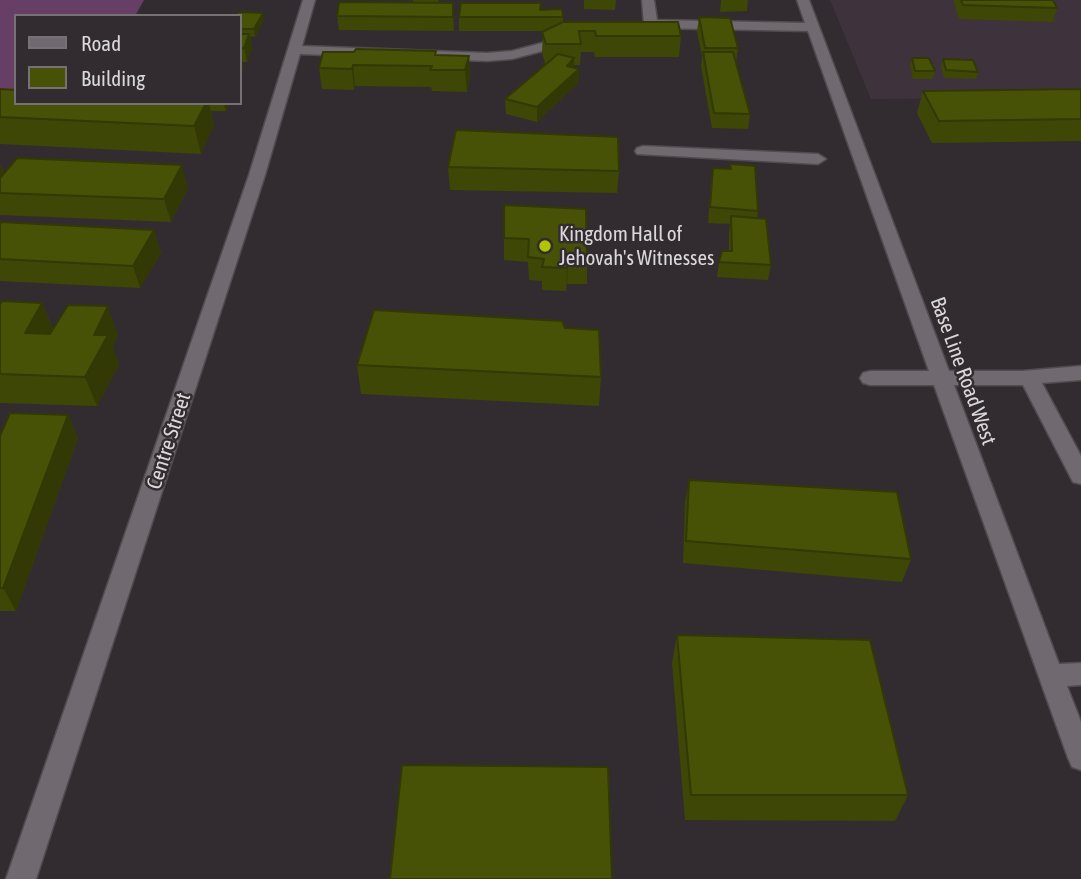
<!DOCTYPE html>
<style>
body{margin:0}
#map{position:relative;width:1081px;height:879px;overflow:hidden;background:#322c31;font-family:"Asap Condensed",sans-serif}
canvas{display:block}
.legend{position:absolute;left:14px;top:14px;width:228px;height:91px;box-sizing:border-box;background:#322c31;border:2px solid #767175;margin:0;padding:9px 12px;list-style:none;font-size:21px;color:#dbd8db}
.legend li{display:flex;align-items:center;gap:14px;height:35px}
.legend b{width:35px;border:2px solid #767175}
</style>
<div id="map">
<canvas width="1081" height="879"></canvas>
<ul class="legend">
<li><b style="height:9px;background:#70696f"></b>Road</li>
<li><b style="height:19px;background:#485207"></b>Building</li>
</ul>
</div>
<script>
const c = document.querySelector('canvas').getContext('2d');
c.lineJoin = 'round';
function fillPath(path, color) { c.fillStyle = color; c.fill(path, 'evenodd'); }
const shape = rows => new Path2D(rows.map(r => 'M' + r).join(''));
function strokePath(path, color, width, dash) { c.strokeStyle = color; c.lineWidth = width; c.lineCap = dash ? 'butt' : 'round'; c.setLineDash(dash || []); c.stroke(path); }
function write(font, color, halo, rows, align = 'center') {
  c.font = font + ' "Asap Condensed",sans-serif'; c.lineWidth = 5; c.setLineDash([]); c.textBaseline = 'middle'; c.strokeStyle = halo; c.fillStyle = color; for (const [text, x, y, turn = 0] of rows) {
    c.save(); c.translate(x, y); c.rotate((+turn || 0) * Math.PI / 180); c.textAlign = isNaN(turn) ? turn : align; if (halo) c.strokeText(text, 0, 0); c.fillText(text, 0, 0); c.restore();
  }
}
fillPath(shape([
 [830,0,1081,0,1081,97,871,99]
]), '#3e333d');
fillPath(shape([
 [0,0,144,0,135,16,16,16,16,103,0,107]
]), '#673e66');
const minor = shape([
 [303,0,315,0,302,46,487,53,512,51,568,36,575,40,573,43,512,59,487,61,300,54,265,175,36,879,6,879,249,175,303,0],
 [642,0,654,0,657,20,805,23,797,0,809,0,949,371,1022,371,1081,366,1081,380,1042,383,1081,456,1081,484,1073,482,1023,385,954,385,1059,664,1081,663,1081,685,1067,686,1081,722,1081,770,1072,767,1068,758,934,385,870,385,863,383,860,378,863,373,870,371,929,371,808,31,651,28,644,24,642,0],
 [643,146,818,154,826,159,818,164,637,154,635,151,637,148,643,146]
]);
strokePath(minor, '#4f4b4f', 3);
fillPath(minor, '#70696f');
fillPath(shape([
 [413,0,439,0,438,3,454,17,454,31,339,30,337,16,413,3],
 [584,0,616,0,615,10,584,9],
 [721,0,748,0,747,11,720,12],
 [954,0,1053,0,1057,8,1053,22,959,19,954,3],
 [541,10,563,17,563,22,681,36,679,57,595,57,594,52,581,52,580,65,574,65,574,67,579,69,578,83,537,122,506,114,505,99,545,64,542,52,543,31,459,31,459,17],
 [240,16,264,20,255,37,250,36,252,48,247,62,242,62,243,67,240,73],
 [699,17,738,48,736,62,750,114,748,129,712,128,701,66,702,56,697,31],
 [436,55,469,56,470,77,467,92,432,91,431,87,355,86,354,90,322,89,319,68],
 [912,58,935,71,933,79,913,79,910,65],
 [943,59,978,72,976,79,944,78,941,66],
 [0,89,230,103,226,111,211,111,214,125,201,154,0,144],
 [1081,89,1081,141,932,143,917,113,923,91],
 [0,164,4,173,188,188,171,222,0,215],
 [730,164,758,211,757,218,771,265,768,280,717,277,719,262,729,251,729,232,730,224,708,223,711,183,713,168,729,169],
 [448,167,619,171,617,193,450,190],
 [504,205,587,261,587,284,567,284,566,291,542,290,542,281,529,280,528,262,504,260],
 [0,222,154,230,161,253,140,288,0,281],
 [42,303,53,329,118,335,113,347,119,365,97,406,0,403,0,305],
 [565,328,601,377,599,406,361,394,357,365],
 [68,415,78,438,16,611,0,611,0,436],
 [689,480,911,559,902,582,683,563,685,503],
 [677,635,908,795,895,821,685,820,672,663]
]), '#3e4706');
fillPath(shape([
 [453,3,454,17,454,31,453,17],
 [263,13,264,20,255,37,254,29],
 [249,34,252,48,247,62,244,48],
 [240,52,243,67,240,73],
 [469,56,470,77,467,92,465,70],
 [574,58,574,72,579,69,578,83,537,122,537,107,567,66],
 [353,65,355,86,354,90,352,69],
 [206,103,209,103,214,125,201,154,194,126],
 [225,103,230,103,226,111,224,104],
 [0,164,4,174,0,180],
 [182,165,188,188,171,222,164,199],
 [154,230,161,253,140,288,133,266],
 [568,261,567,284,566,291,567,268],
 [42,303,54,332,38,362,25,333],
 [108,306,118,335,113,347,119,365,97,406,85,377,94,335],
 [68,415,78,438,16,611,3,588]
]), '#323905');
const building = shape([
 [961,0,1053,0,1057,8,963,5,961,0],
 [339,2,453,3,453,17,337,16,339,2],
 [461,3,541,3,540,10,562,9,563,17,459,17,461,3],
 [238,12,263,13,254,29,240,29,240,16,236,16,238,12],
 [699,17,730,18,738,48,705,48,699,17],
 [563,22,678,22,681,36,596,36,595,31,579,31,581,44,546,44,542,32,563,22],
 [240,34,249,34,244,48,240,48,240,34],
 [356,49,436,51,435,55,469,56,465,70,430,70,432,66,353,65,352,69,319,68,323,52,354,52,356,49],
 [703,52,733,52,750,114,714,113,703,52],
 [558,54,574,58,567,66,579,69,537,107,505,99,558,54],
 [912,58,929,58,935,71,915,71,912,58],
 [943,59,973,60,978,72,946,70,943,59],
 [0,89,16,90,16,103,206,103,194,126,0,117,0,89],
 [1081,89,1081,119,939,121,923,91,1081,89],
 [456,130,618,137,619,171,448,167,456,130],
 [17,158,182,165,164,199,0,193,0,178,17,158],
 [730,164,755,166,758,211,710,207,713,168,731,169,730,164],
 [504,205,586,209,587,261,568,261,567,268,542,267,544,259,528,257,529,239,504,238,504,205],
 [731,216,766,219,771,265,719,262,722,251,732,251,731,216],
 [0,222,154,230,133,266,0,259,0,222],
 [2,301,42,303,25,333,50,334,68,305,108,306,94,335,108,335,85,377,0,374,0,305,2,301],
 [374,310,562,321,565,328,599,330,601,377,357,365,374,310],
 [10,413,68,415,3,588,0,588,0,436,10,413],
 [689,480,897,492,911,559,686,541,689,480],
 [677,635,870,640,908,795,691,795,677,635],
 [402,765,608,767,612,879,390,879,402,765]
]);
fillPath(building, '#485207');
strokePath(building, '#323905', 2);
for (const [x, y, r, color] of [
 [545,246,7,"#afc505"]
]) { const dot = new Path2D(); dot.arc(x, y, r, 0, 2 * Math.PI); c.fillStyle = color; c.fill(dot); strokePath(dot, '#322c31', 2.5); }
write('21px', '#dbd8db', '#322c31', [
 ["Kingdom Hall of",559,234],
 ["Jehovah's Witnesses",559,258]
], 'left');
write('21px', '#dbd8db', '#322c31', [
 ["Base Line Road West",963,371,70],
 ["Centre Street",169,441,-72]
]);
</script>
